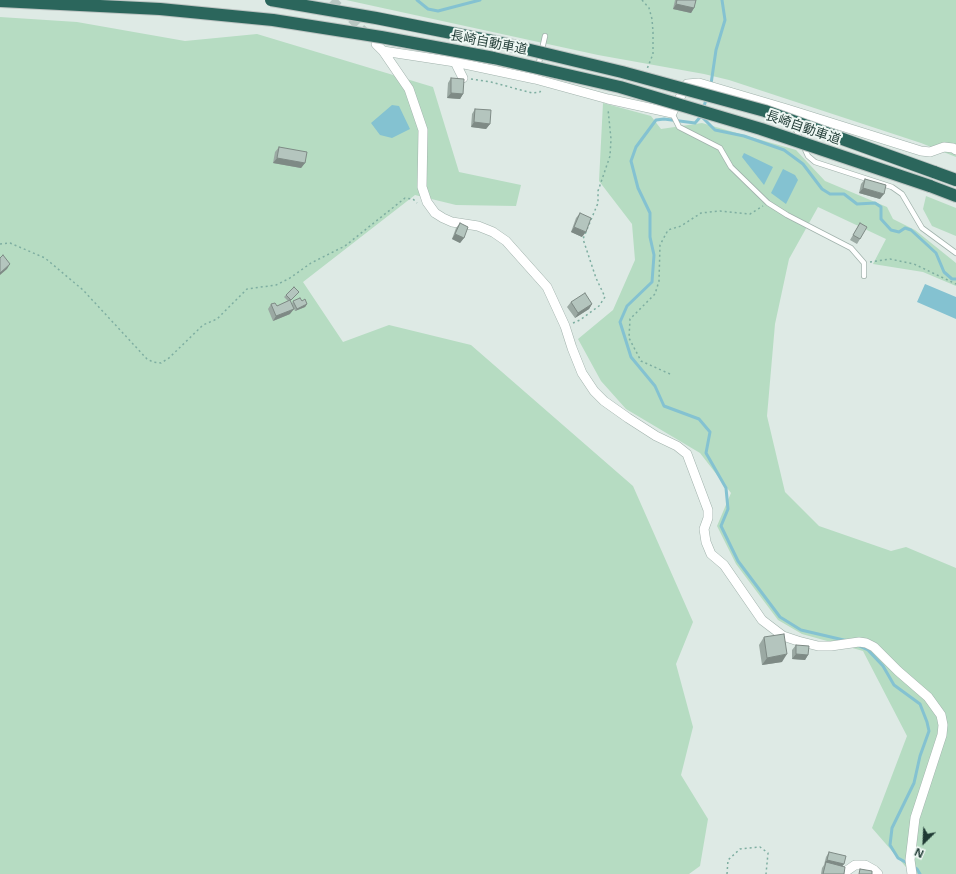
<!DOCTYPE html>
<meta charset="utf-8">
<style>
body{margin:0}
#map{position:relative;width:956px;height:874px;overflow:hidden;background:#deeae5;font-family:"Open Sans",sans-serif}
canvas{display:block}
.north{position:absolute;left:904px;top:822px;width:40px;height:40px;-webkit-text-stroke:3px #eef7f3;paint-order:stroke;rotate:204deg;font-size:11px;font-weight:700;line-height:16px;text-align:center;color:#1f3a34}
.north::after{content:'';display:block;margin:auto;width:14px;height:18px;background:#1f3a34;clip-path:polygon(50% 0,100% 100%,50% 72%,0 100%)}
</style>
<div id="map">
<canvas width="956" height="874"></canvas>
<div class="north">N</div>
</div>
<script>
const c = document.querySelector('canvas').getContext('2d');
c.lineJoin = 'round';
function fillPath(path, color) { c.fillStyle = color; c.fill(path, 'evenodd'); }
const shape = rows => new Path2D(rows.map(r => 'M' + r).join(''));
function strokePath(path, color, width, dash) { c.strokeStyle = color; c.lineWidth = width; c.lineCap = dash ? 'butt' : 'round'; c.setLineDash(dash || []); c.stroke(path); }
function write(font, color, halo, rows, align = 'center') {
  c.font = font + ' "Open Sans","Noto Sans JP",sans-serif'; c.lineWidth = 4; c.setLineDash([]); c.textBaseline = 'middle'; c.strokeStyle = halo; c.fillStyle = color; for (const [text, x, y, turn = 0] of rows) {
    c.save(); c.translate(x, y); c.rotate((+turn || 0) * Math.PI / 180); c.textAlign = isNaN(turn) ? turn : align; if (halo) c.strokeText(text, 0, 0); c.fillText(text, 0, 0); c.restore();
  }
}
fillPath(shape([
 [346,0,956,0,956,157,921,143,729,80,704,74,598,55],
 [0,17,77,22,185,41,257,34,433,87,459,172,521,185,516,206,456,205,415,195,303,282,343,342,389,325,471,345,633,486,693,622,676,664,693,727,681,775,708,819,700,866,689,874,0,874],
 [603,103,651,116,661,129,702,123,796,150,825,181,887,207,893,219,915,230,956,263,956,286,923,272,873,264,886,239,818,207,789,259,775,324,767,416,785,492,819,526,891,551,906,547,956,568,956,874,912,874,872,828,907,736,863,651,802,634,778,620,736,564,717,526,731,493,700,453,626,409,601,381,578,339,613,310,635,260,632,224,599,181],
 [926,196,956,208,956,236,932,226,923,209]
]), '#b6dcc2');
fillPath(shape([
 [392,105,399,106,410,129,392,138,380,135,371,123],
 [744,153,773,167,764,185,742,157],
 [783,169,795,175,798,180,786,204,771,193],
 [925,284,956,297,956,319,917,302]
]), '#84c2d1');
strokePath(shape([
 [417,0,428,9,438,11,480,0],
 [711,84,716,50,725,20,722,0],
 [703,109,707,97],
 [702,115,695,123,664,119,656,120,636,147,631,161,638,188,650,213,650,237,654,255,652,282,627,306,620,322,631,357,655,386,664,406,699,419,710,432,706,453,726,488,728,509,721,526,738,561,780,617,801,630,848,641],
 [701,116,715,130,744,136,784,150,803,164,822,189,830,194,844,194,857,204,875,203,881,207,881,219,891,230,899,232,905,228,911,230,936,253,944,272,952,279,956,279],
 [857,645,868,650,883,666,894,685,920,704,927,722,929,731,920,756,914,783,892,828,890,845,898,858,909,864],
 [914,867,917,869,920,874]
]), '#84c2d1', 3);
strokePath(shape([
 [332,0,370,37]
]), '#b8c7c2', 9, [9, 4.5]);
const service = shape([
 [538,67,545,36],
 [672,113,679,127,720,148,731,167,768,203,787,215,851,248,864,263,864,276],
 [793,123,808,156,815,162,892,187,902,194,922,228,956,253]
]);
const minor = shape([
 [376,44,383,51,409,89,423,130,422,187,427,202,435,213,443,218,452,222,478,226,493,232,506,241,547,287,565,326,572,348,582,373,594,391,604,401,628,418,656,436,677,446,687,454,708,510,708,518,704,529,706,542,711,554,724,565,762,620,783,636,798,641,818,646,831,646,859,642,866,643,874,647,898,671,928,697,941,715,943,725,942,735,915,818,910,860,912,874],
 [383,51,455,62,535,79,608,99,672,113,687,84,699,83,787,109,921,151,930,152,944,147,953,148,956,150],
 [455,62,463,78],
 [845,874,845,872,855,865,865,865,874,870,878,874]
]);
const motorway = shape([
 [934,172,956,180],
 [930,186,956,196]
]);
strokePath(service, '#a1b2ac', 6);
strokePath(minor, '#a1b2ac', 10);
strokePath(motorway, '#bcc4c2', 14);
strokePath(shape([
 [642,0,649,8,652,19,653,32,653,54,647,69],
 [471,79,491,82,532,93,540,92,541,90],
 [0,244,10,243,45,258,83,290,147,359,153,362,161,363,169,358,203,325,217,319,247,289,276,285,290,278,311,263,345,246,405,198,413,199,417,203],
 [870,262,890,259,914,264,956,284],
 [573,323,580,320,599,306,605,297,596,278,583,239,598,203,598,191,610,156,611,139,608,109],
 [670,374,641,361,629,338,630,319,655,294,659,281,660,245,668,230,681,226,701,213,720,211,750,214,763,206],
 [727,874,728,860,740,849,760,847,768,853,766,874]
]), '#7eaea1', 1.5, [2, 3]);
strokePath(service, '#fff', 4.5);
strokePath(minor, '#fff', 9);
strokePath(motorway, '#2b665c', 12);
const motorwayBridge = shape([
 [271,0,376,18,497,42,622,72,765,111,934,172],
 [0,1,160,9,273,20,381,37,494,58,620,87,761,129,930,186]
]);
strokePath(motorwayBridge, '#bcc4c2', 14, []);
strokePath(motorwayBridge, '#2b665c', 12);
fillPath(shape([
 [675,0,696,0,694,8,691,13,673,9],
 [451,78,463,94,460,99,447,98,448,83],
 [475,109,490,124,486,129,471,127,472,114],
 [279,147,305,163,301,168,273,163,275,152],
 [865,179,880,199,859,193,861,184],
 [580,213,582,237,571,232,576,218],
 [460,223,464,238,460,243,452,239,456,228],
 [860,223,860,239,857,244,850,240],
 [299,292,290,301,290,314,273,321,268,309,271,304,277,306,288,301,284,297,286,295],
 [293,301,302,301,307,304,305,307,295,311,292,304],
 [571,302,592,304,589,309,575,318,567,307],
 [764,637,782,662,762,665,759,645],
 [796,645,808,655,805,660,792,659,792,650],
 [829,852,844,864,842,866,844,874,821,874,822,868,824,865,826,857]
]), '#9ba9a3');
fillPath(shape([
 [676,4,694,8,691,13,673,9],
 [451,93,463,94,460,99,447,98],
 [474,122,490,124,486,129,471,127],
 [277,158,305,163,301,168,273,163],
 [863,188,884,194,880,199,859,193],
 [574,227,586,232,582,237,571,232],
 [455,234,464,238,460,243,452,239],
 [10,264,7,269,0,275,0,273],
 [307,304,305,307,295,311,297,309],
 [592,304,589,309,575,318,578,313],
 [294,309,290,314,273,321,276,316],
 [787,654,782,662,762,665,767,658],
 [796,654,808,655,805,660,792,659],
 [827,860,844,864,840,869,825,863]
]), '#7e8a85');
const building = shape([
 [677,0,696,0,694,8,676,4,677,0],
 [451,78,464,79,463,94,451,93,451,78],
 [475,109,491,110,490,124,474,122,475,109],
 [279,147,307,152,305,163,277,158,279,147],
 [865,179,886,185,884,194,863,188,865,179],
 [580,213,591,218,586,232,574,227,580,213],
 [460,223,468,227,464,238,455,234,460,223],
 [860,223,867,227,860,239,853,235,860,223],
 [3,255,10,264,0,273,0,258,3,255],
 [294,287,299,292,291,300,286,295,294,287],
 [585,293,592,304,578,313,571,302,585,293],
 [300,298,302,301,305,299,307,304,297,309,293,301,300,298],
 [290,300,294,309,276,316,271,304,275,303,277,306,290,300],
 [784,634,787,654,767,658,764,637,784,634],
 [796,645,809,646,808,655,796,654,796,645],
 [829,852,846,856,844,864,827,860,829,852],
 [826,862,845,867,844,874,823,874,826,862],
 [860,869,872,871,872,874,859,874,860,869]
]);
fillPath(building, '#b4c5be');
strokePath(building, '#7e8a85', 1);
write('13px', '#1f3a34', '#eef7f3', [
 ["長崎自動車道",489,43,11],
 ["長崎自動車道",803,128,19]
]);
</script>
